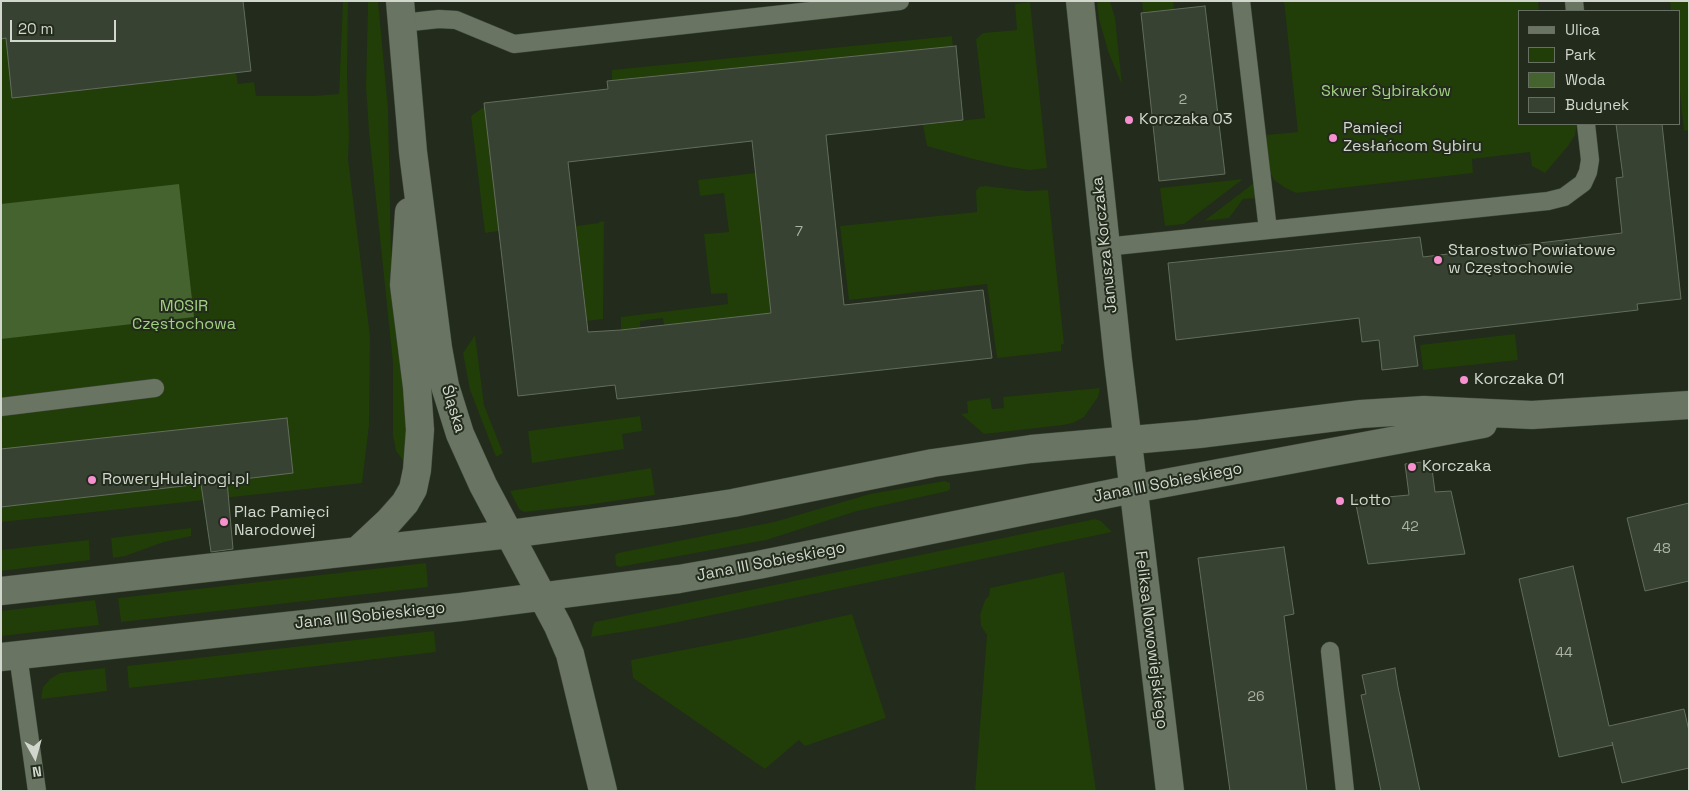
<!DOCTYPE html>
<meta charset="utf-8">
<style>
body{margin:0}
#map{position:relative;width:1690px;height:792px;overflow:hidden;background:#222b1c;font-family:"Space Grotesk",sans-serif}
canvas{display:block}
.frame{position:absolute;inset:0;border:2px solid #d1d7cd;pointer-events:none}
.legend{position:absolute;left:1518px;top:10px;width:162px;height:115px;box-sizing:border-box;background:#222b1c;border:1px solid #687063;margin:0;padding:6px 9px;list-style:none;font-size:15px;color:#d1d7cd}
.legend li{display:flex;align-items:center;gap:10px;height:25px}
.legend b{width:25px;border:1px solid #687063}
.north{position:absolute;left:10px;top:732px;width:50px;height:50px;-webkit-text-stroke:4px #222b1c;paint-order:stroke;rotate:173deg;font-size:14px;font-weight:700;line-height:20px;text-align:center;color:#d1d7cd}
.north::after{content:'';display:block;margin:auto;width:18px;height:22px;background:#d1d7cd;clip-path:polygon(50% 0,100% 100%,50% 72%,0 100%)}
.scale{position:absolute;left:10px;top:20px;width:106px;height:22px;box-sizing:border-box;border:2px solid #d1d7cd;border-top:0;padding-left:6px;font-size:15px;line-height:18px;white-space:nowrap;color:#d1d7cd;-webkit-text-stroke:4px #222b1c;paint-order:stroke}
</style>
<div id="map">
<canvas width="1690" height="792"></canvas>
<div class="frame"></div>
<ul class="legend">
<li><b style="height:6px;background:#697463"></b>Ulica</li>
<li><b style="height:14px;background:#213d08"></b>Park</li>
<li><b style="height:14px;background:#45632f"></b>Woda</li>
<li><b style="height:14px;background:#384232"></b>Budynek</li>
</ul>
<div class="north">N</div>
<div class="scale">20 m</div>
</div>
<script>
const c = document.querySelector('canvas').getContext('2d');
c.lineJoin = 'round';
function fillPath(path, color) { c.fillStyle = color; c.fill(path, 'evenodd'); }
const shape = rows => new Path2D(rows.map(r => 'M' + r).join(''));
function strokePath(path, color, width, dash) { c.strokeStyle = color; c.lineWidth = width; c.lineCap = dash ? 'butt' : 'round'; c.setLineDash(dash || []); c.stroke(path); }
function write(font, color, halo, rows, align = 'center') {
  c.font = font + ' "Space Grotesk",sans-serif'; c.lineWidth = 4; c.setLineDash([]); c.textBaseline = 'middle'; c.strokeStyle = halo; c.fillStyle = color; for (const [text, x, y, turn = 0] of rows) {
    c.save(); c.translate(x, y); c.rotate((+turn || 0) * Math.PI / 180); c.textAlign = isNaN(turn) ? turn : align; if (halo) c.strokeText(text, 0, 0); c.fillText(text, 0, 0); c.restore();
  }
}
fillPath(shape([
 [343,1,348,1,347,73,349,138,348,159,370,336,369,425,362,483,1,522,1,39,6,38,13,98,236,73,238,84,254,82,256,96,313,96,339,94],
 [368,1,378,1,388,109,391,252,407,415,405,461,403,460,396,451,393,435,393,363,369,132,366,87],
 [1097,1,1110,1,1115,18,1122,85,1108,51,1099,19],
 [1142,1,1173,1,1174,9,1143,12],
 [1284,1,1538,1,1539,11,1519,11,1519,124,1577,124,1575,135,1568,146,1545,173,1532,166,1530,152,1472,159,1473,173,1296,193,1284,187,1274,180,1270,172,1266,135,1298,132],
 [1670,1,1689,1,1689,130,1684,131,1679,82,1679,11,1671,11],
 [1030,2,1047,168,1030,170,1009,167,973,159,927,146,923,125,985,118,976,39,983,33,1017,30,1015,4],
 [952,36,953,46,612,80,612,70],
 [485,106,499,231,485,233,471,116],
 [756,173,771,313,664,325,663,318,640,321,640,327,621,330,621,317,728,304,727,293,711,294,704,234,729,232,724,193,700,196,698,180],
 [1243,179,1184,224,1165,226,1160,188],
 [1254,183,1256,198,1243,199,1229,218,1204,221],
 [985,186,1027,191,1048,190,1064,344,1061,344,1061,351,997,358,987,284,849,300,840,226,977,212,976,191,979,187],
 [604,221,603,319,587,321,576,226,599,223,599,222],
 [1515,334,1518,360,1423,370,1420,345],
 [475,335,484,405,503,453,496,457,470,390,463,353],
 [1100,388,1098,397,1084,417,1073,423,1063,425,984,434,961,414,968,413,967,401,990,398,992,409,1004,408,1003,397],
 [640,416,642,431,622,434,624,449,532,463,528,431],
 [651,468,655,495,586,505,524,512,519,509,510,491],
 [945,481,950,483,950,489,948,491,857,511,766,540,619,567,616,565,615,555,618,553,774,522,870,494],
 [1095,519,1101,521,1112,532,659,626,591,637,593,626,595,622],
 [191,528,191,536,164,542,125,556,113,558,111,538],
 [89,540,90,560,1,571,1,550],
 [426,563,428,587,121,622,118,598],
 [1064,572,1096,791,975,791,987,635,981,626,980,615,985,600,989,596,990,588],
 [95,600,99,625,1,636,1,611],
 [852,614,886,718,805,746,799,740,765,769,633,678,631,660,750,637],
 [434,631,436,652,129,688,127,666],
 [105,668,107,691,41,699,43,687,50,679,60,673]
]), '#213d08');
fillPath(shape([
 [179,184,194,317,1,339,1,204]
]), '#45632f');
const building = shape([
 [1,1,243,1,251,71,12,98,6,38,1,39,1,1],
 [1205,6,1225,174,1159,181,1141,13,1205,6],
 [956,46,963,120,826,135,844,305,983,290,992,358,617,399,615,385,518,396,484,103,608,89,607,81,956,46],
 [752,141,771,313,621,330,588,332,568,162,752,141],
 [1616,124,1662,124,1681,299,1637,304,1638,310,1414,336,1418,366,1382,370,1379,340,1362,342,1359,318,1176,340,1168,263,1420,237,1423,257,1622,233,1616,178,1623,177,1616,124],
 [287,418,293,473,227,481,233,549,211,552,201,484,1,507,1,449,287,418],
 [1431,461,1435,492,1451,491,1465,554,1368,564,1355,500,1409,495,1405,464,1431,461],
 [1689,503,1689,581,1645,591,1627,518,1689,503],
 [1284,547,1294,614,1284,616,1307,791,1230,791,1198,558,1284,547],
 [1573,566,1609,726,1684,709,1689,731,1689,768,1622,783,1612,742,1613,745,1559,757,1519,579,1573,566],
 [1395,668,1398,687,1420,791,1381,791,1361,695,1366,694,1362,675,1395,668]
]);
fillPath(building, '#384232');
strokePath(building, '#626d5c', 1);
const service = shape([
 [1241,1,1268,230],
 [1574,1,1575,11],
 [402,23,439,19,456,20,514,44,900,1],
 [1105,247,1548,201,1564,197,1583,183,1588,172,1590,160,1586,124],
 [1,407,155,388],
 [1330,651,1345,791],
 [18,655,37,791]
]);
const tertiary = shape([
 [400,1,413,152,438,348,445,386,460,434,483,485,558,626,570,654,603,791],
 [1080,1,1118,360,1170,791],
 [357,551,389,521,405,503,413,489,417,470,420,430,417,387,404,285,409,212],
 [1,591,510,534,674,512,733,503,933,463,1031,449,1199,434,1361,414,1424,410,1532,415,1689,405],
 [1,657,461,607,679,579,758,565,1133,489,1483,424]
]);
strokePath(service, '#3e473a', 19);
strokePath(tertiary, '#3e473a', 29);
strokePath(service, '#697463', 18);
strokePath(tertiary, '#697463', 28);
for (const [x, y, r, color] of [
 [1129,120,5,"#f790cf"],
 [1333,138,5,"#f790cf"],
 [1438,260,5,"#f790cf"],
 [1464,380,5,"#f790cf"],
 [1412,467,5,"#f790cf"],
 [92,480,5,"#f790cf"],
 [1340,501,5,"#f790cf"],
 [224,522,5,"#f790cf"]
]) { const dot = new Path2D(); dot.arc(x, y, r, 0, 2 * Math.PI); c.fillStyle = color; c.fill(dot); strokePath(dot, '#222b1c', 2); }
write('14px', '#abb2a6', null, [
 ["2",1183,100],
 ["7",799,232],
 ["42",1410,527],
 ["48",1662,549],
 ["44",1564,653],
 ["26",1256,697]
]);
write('16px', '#a2d083', '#222b1c', [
 ["Skwer Sybiraków",1386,92],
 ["MOSIR",184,307],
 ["Częstochowa",184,325]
]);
write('16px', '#d1d7cd', '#222b1c', [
 ["Korczaka 03",1139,120],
 ["Pamięci",1343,129],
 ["Zesłańcom Sybiru",1343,147],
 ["Starostwo Powiatowe",1448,251],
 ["w Częstochowie",1448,269],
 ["Korczaka 01",1474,380],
 ["Korczaka",1422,467],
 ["RoweryHulajnogi.pl",102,480],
 ["Lotto",1350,501],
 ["Plac Pamięci",234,513],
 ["Narodowej",234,531]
], 'left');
write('16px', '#d1d7cd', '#222b1c', [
 ["Janusza Korczaka",1105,245,-96],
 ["Śląska",453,409,73],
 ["Jana III Sobieskiego",1168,483,-11],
 ["Jana III Sobieskiego",771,562,-11],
 ["Jana III Sobieskiego",370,616,-6],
 ["Feliksa Nowowiejskiego",1151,640,83]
]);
</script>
